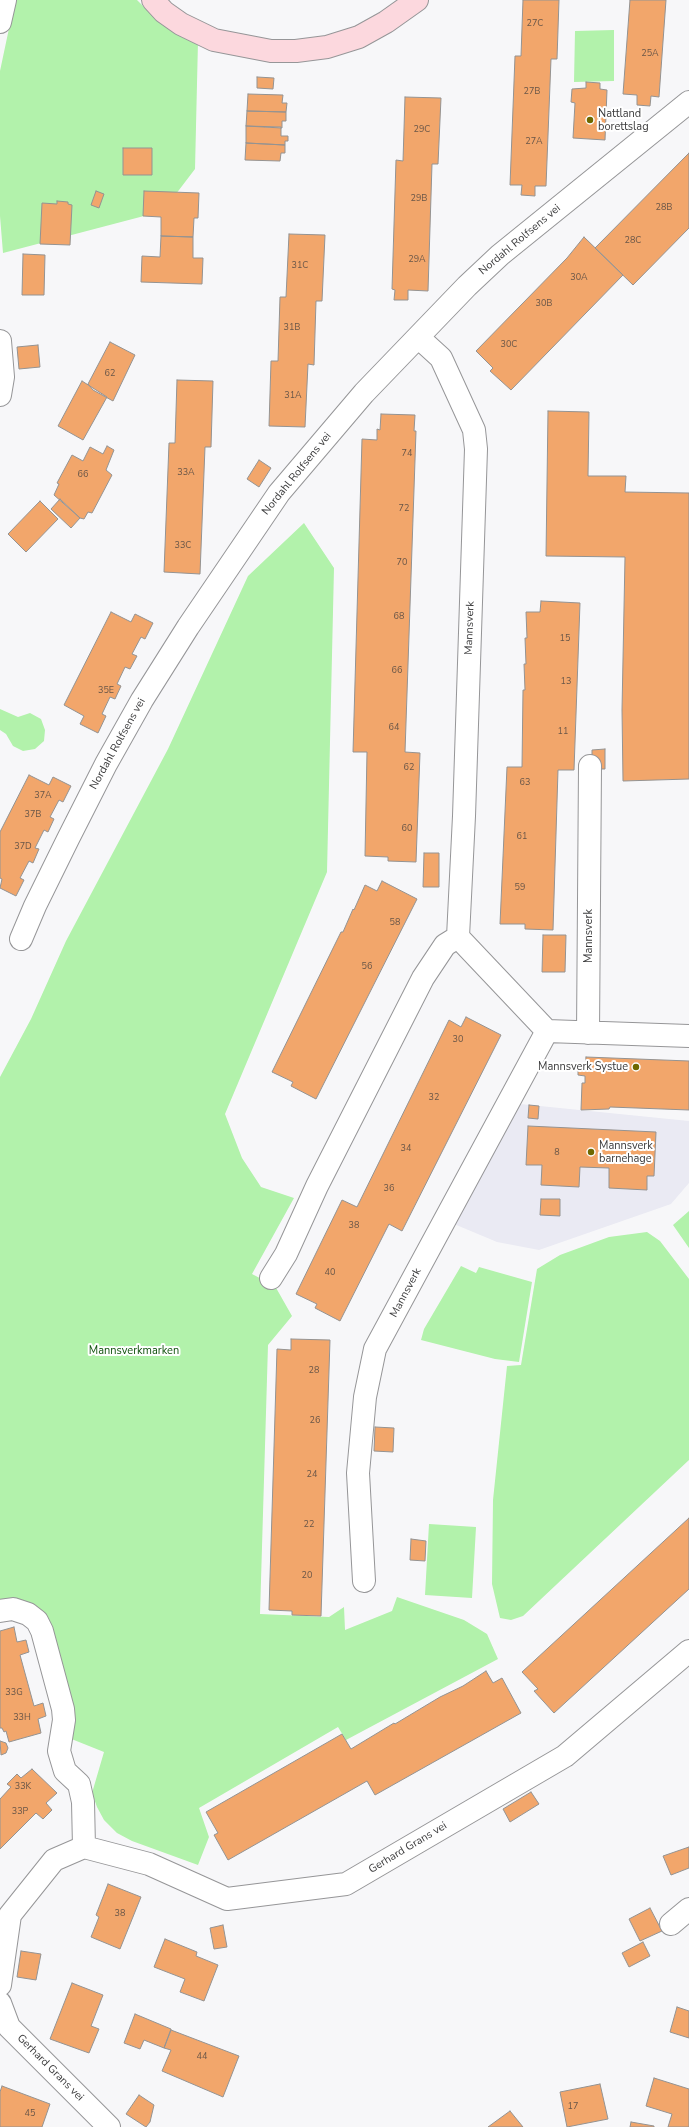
<!DOCTYPE html>
<style>
body{margin:0}
canvas{display:block;background:#f7f7f9}
</style>
<canvas width="689" height="2127"></canvas>
<script>
const c = document.querySelector('canvas').getContext('2d');
c.lineJoin = 'round';
function fillPath(path, color) { c.fillStyle = color; c.fill(path, 'evenodd'); }
const shape = rows => new Path2D(rows.map(r => 'M' + r).join(''));
function strokePath(path, color, width, dash) { c.strokeStyle = color; c.lineWidth = width; c.lineCap = dash ? 'butt' : 'round'; c.setLineDash(dash || []); c.stroke(path); }
function write(font, color, halo, rows, align = 'center') {
  c.font = font + ' "Nunito Sans",sans-serif'; c.lineWidth = 4; c.setLineDash([]); c.textBaseline = 'middle'; c.strokeStyle = halo; c.fillStyle = color; for (const [text, x, y, turn = 0] of rows) {
    c.save(); c.translate(x, y); c.rotate((+turn || 0) * Math.PI / 180); c.textAlign = isNaN(turn) ? turn : align; if (halo) c.strokeText(text, 0, 0); c.fillText(text, 0, 0); c.restore();
  }
}
fillPath(shape([
 [520,1104,689,1121,689,1183,671,1204,539,1250,497,1242,454,1224]
]), '#eaeaf3');
fillPath(shape([
 [15,0,137,0,154,17,198,41,195,169,163,211,3,253,0,216,0,71],
 [614,30,614,81,574,82,575,31],
 [304,523,334,568,327,872,225,1114,242,1158,261,1187,294,1198,252,1274,275,1286,292,1316,268,1345,260,1614,329,1617,344,1607,345,1630,392,1611,397,1597,464,1620,487,1634,498,1659,346,1740,338,1727,199,1808,209,1837,198,1865,132,1841,117,1833,104,1820,97,1807,92,1793,104,1752,69,1738,54,1647,0,1603,0,1077,31,1019,66,941,168,749,248,576],
 [0,709,18,717,30,713,41,719,45,730,44,741,35,749,23,751,13,746,6,734,0,730],
 [689,1211,689,1248,673,1225],
 [647,1232,660,1241,689,1279,689,1460,523,1616,511,1620,500,1618,492,1584,493,1500,507,1366,521,1365,537,1269,560,1255,609,1237],
 [461,1266,476,1273,479,1267,532,1282,519,1362,495,1359,421,1340,424,1329],
 [429,1524,476,1527,472,1598,425,1595]
]), '#b2f2ab');
const building = shape([
 [523,0,559,0,557,59,551,59,546,186,535,186,535,196,521,195,522,185,510,185,515,56,521,56,523,0],
 [630,0,666,0,659,97,651,96,650,106,637,105,637,95,623,94,630,0],
 [257,77,274,78,273,89,257,88,257,77],
 [586,82,600,83,600,89,607,90,605,140,573,138,575,103,571,102,572,89,586,88,586,82],
 [248,94,283,95,282,103,287,103,286,112,247,111,248,94],
 [405,97,441,98,438,164,432,164,428,291,408,290,408,300,394,300,395,290,392,289,396,160,403,161,405,97],
 [247,111,286,112,286,121,282,121,282,128,246,126,247,111],
 [246,126,281,127,281,136,288,136,288,141,285,141,285,145,246,143,246,126],
 [246,143,285,145,285,153,281,153,280,161,245,160,246,143],
 [123,148,152,148,152,175,123,175,123,148],
 [689,153,689,228,633,285,595,248,689,153],
 [96,191,104,194,99,208,91,205,96,191],
 [144,191,199,193,198,218,194,218,193,237,161,236,161,217,143,216,144,191],
 [57,201,68,202,68,204,72,205,70,245,40,244,42,203,57,204,57,201],
 [289,234,325,235,322,301,316,301,314,365,308,364,305,427,269,426,271,361,278,361,280,297,286,297,289,234],
 [161,236,193,237,193,258,203,258,202,284,141,282,142,256,160,257,161,236],
 [584,237,623,275,511,390,490,371,493,368,476,351,567,258,584,237],
 [23,254,45,255,44,295,22,295,23,254],
 [110,342,135,355,113,401,93,390,88,384,110,342],
 [38,345,40,367,19,369,17,347,38,345],
 [177,380,213,381,211,447,205,447,200,574,164,572,169,443,175,443,177,380],
 [82,381,107,397,83,440,58,426,82,381],
 [548,411,589,412,588,476,626,476,625,492,689,493,689,779,623,781,622,710,625,557,546,556,548,411],
 [381,414,415,415,414,431,416,431,405,752,420,753,416,862,388,861,388,857,365,856,367,752,353,752,362,439,377,440,377,429,380,430,381,414],
 [107,446,114,450,106,470,112,475,92,513,88,512,84,519,80,518,54,495,59,484,57,483,72,455,83,461,90,447,103,454,107,446],
 [259,460,271,468,259,487,247,479,259,460],
 [60,499,80,518,71,528,51,509,60,499],
 [40,501,58,519,26,552,8,534,40,501],
 [541,601,580,603,574,770,558,770,553,930,525,929,525,924,500,924,507,767,522,767,523,690,525,690,524,664,526,664,525,638,527,638,526,612,540,612,541,601],
 [111,612,131,622,135,614,153,623,145,639,141,637,132,654,137,656,130,669,125,667,117,684,121,686,115,699,110,697,102,714,106,716,98,733,80,724,84,716,64,705,111,612],
 [605,749,605,769,592,769,592,750,605,749],
 [29,775,49,785,53,777,71,786,63,802,59,800,50,817,54,819,48,832,44,830,35,848,39,849,33,863,29,861,20,878,24,880,16,896,0,888,2,879,0,878,0,832,29,775],
 [424,853,439,853,439,887,423,887,424,853],
 [382,881,417,899,316,1099,291,1086,293,1082,272,1072,341,932,343,932,353,909,354,910,365,885,377,891,382,881],
 [543,935,566,935,565,972,542,972,543,935],
 [466,1017,501,1035,402,1231,389,1224,340,1321,315,1308,317,1304,296,1294,342,1200,357,1207,449,1020,461,1027,466,1017],
 [586,1057,689,1061,689,1110,610,1107,609,1109,581,1110,582,1083,585,1083,585,1076,578,1075,578,1067,585,1068,586,1057],
 [529,1105,539,1106,538,1119,528,1118,529,1105],
 [528,1126,656,1132,654,1176,647,1176,647,1190,609,1188,609,1168,580,1167,579,1187,541,1185,542,1165,526,1165,528,1126],
 [541,1199,560,1199,560,1216,540,1215,541,1199],
 [291,1339,330,1340,321,1616,292,1615,292,1611,269,1610,277,1349,291,1350,291,1339],
 [375,1427,394,1428,393,1452,374,1451,375,1427],
 [689,1518,689,1589,554,1713,534,1691,538,1689,522,1672,689,1518],
 [411,1539,426,1541,425,1561,410,1560,411,1539],
 [14,1627,17,1642,26,1640,29,1652,20,1655,34,1706,43,1703,46,1716,38,1719,41,1733,9,1742,6,1731,4,1732,2,1728,0,1728,0,1631,14,1627],
 [486,1671,493,1683,502,1678,521,1713,375,1795,367,1781,228,1860,214,1835,218,1833,206,1812,342,1734,351,1749,394,1723,395,1724,440,1697,463,1686,486,1671],
 [0,1741,6,1743,8,1748,6,1753,1,1755,0,1741],
 [32,1769,57,1793,46,1803,52,1810,43,1819,36,1813,0,1849,0,1799,11,1787,7,1784,17,1774,21,1778,32,1769],
 [531,1792,539,1804,510,1822,503,1809,531,1792],
 [689,1847,689,1868,671,1875,663,1856,689,1847],
 [108,1884,141,1897,120,1949,91,1937,99,1917,96,1915,108,1884],
 [650,1908,662,1931,640,1941,629,1919,650,1908],
 [223,1925,227,1947,214,1949,210,1928,223,1925],
 [165,1939,197,1952,196,1956,218,1965,204,2001,180,1992,185,1979,154,1967,165,1939],
 [643,1942,650,1956,629,1967,622,1953,643,1942],
 [21,1951,41,1954,36,1980,17,1977,21,1951],
 [72,1983,103,1995,91,2026,99,2029,89,2053,50,2039,72,1983],
 [677,2007,689,2011,689,2038,670,2032,677,2007],
 [135,2014,171,2029,164,2048,144,2040,140,2049,124,2043,135,2014],
 [171,2030,239,2056,223,2097,162,2071,171,2050,164,2048,171,2030],
 [654,2078,689,2089,689,2127,668,2127,672,2114,646,2106,654,2078],
 [600,2084,608,2119,567,2127,560,2092,600,2084],
 [2,2086,50,2104,42,2127,0,2127,0,2092,2,2086],
 [139,2095,154,2105,150,2122,146,2127,126,2114,139,2095],
 [510,2111,523,2127,488,2127,510,2111],
 [631,2122,654,2126,654,2127,630,2127,631,2122]
]);
fillPath(building, '#f2a66b');
strokePath(building, '#949392', 1);
const street = shape([
 [0,22,5,0],
 [418,337,441,358,474,430,476,449,464,816,458,937,547,1031],
 [0,341,3,377,0,395],
 [21,939,35,906,68,839,106,764,142,700,188,627,279,493,364,393,467,286,500,255,689,102],
 [588,1033,590,766],
 [271,1278,286,1254,317,1186,423,978,445,945,458,937],
 [364,1581,358,1473,365,1397,375,1349,547,1031,689,1036],
 [0,1611,13,1609,28,1614,37,1621,42,1631,63,1709,64,1720,59,1751,65,1771,79,1784,83,1802,84,1847],
 [671,1924,689,1909],
 [0,1985,10,1915,54,1860,84,1847,149,1864,227,1899,346,1884,565,1756,689,1651],
 [0,2003,9,2027,109,2127]
]);
const secondary = shape([
 [153,0,164,12,181,24,214,40,271,51,296,51,327,47,359,37,386,22,417,0]
]);
strokePath(street, '#969698', 24);
strokePath(secondary, '#969698', 24);
strokePath(street, '#fff', 22);
strokePath(secondary, '#fcd8de', 22);
for (const [x, y, r, color] of [
 [590,120,4,"#6e6800"],
 [636,1067,4,"#6e6800"],
 [591,1152,4,"#6e6800"]
]) { const dot = new Path2D(); dot.arc(x, y, r, 0, 2 * Math.PI); c.fillStyle = color; c.fill(dot); strokePath(dot, '#fff', 1.5); }
write('9px', '#695648', null, [
 ["27C",535,24],
 ["25A",650,54],
 ["27B",532,92],
 ["29C",422,130],
 ["27A",534,142],
 ["29B",419,199],
 ["28B",664,208],
 ["28C",633,241],
 ["29A",417,260],
 ["31C",300,266],
 ["30A",579,278],
 ["30B",544,304],
 ["31B",292,328],
 ["30C",509,345],
 ["62",110,374],
 ["31A",293,396],
 ["74",407,454],
 ["33A",186,473],
 ["66",83,475],
 ["72",404,509],
 ["33C",183,546],
 ["70",402,563],
 ["68",399,617],
 ["15",565,639],
 ["66",397,671],
 ["13",566,682],
 ["35E",106,691],
 ["64",394,728],
 ["11",563,732],
 ["62",409,768],
 ["63",525,783],
 ["37A",43,796],
 ["37B",33,815],
 ["60",407,829],
 ["61",522,837],
 ["37D",23,847],
 ["59",520,888],
 ["58",395,923],
 ["56",367,967],
 ["30",458,1040],
 ["32",434,1098],
 ["34",406,1149],
 ["8",557,1153],
 ["36",389,1189],
 ["38",354,1226],
 ["40",330,1273],
 ["28",314,1371],
 ["26",315,1421],
 ["24",312,1475],
 ["22",309,1525],
 ["20",307,1576],
 ["33G",14,1693],
 ["33H",22,1718],
 ["33K",23,1787],
 ["33P",20,1812],
 ["38",120,1914],
 ["44",202,2057],
 ["17",573,2107],
 ["45",30,2114]
]);
write('11px', '#3b3b3c', '#fff', [
 ["Nattland",598,114],
 ["borettslag",598,127],
 ["Mannsverk Systue",628,1067,"right"],
 ["Mannsverk",599,1146],
 ["barnehage",599,1159]
], 'left');
write('11px', '#3b3b3c', '#fff', [
 ["Nordahl Rolfsens vei",520,240,-40],
 ["Nordahl Rolfsens vei",297,474,-51],
 ["Mannsverk",470,628,-88],
 ["Nordahl Rolfsens vei",118,744,-61],
 ["Mannsverk",589,936,-90],
 ["Mannsverk",406,1293,-62],
 ["Gerhard Grans vei",408,1848,-31],
 ["Gerhard Grans vei",50,2068,45]
]);
write('11px', '#0f510c', '#fff', [
 ["Mannsverkmarken",134,1351]
]);
</script>
